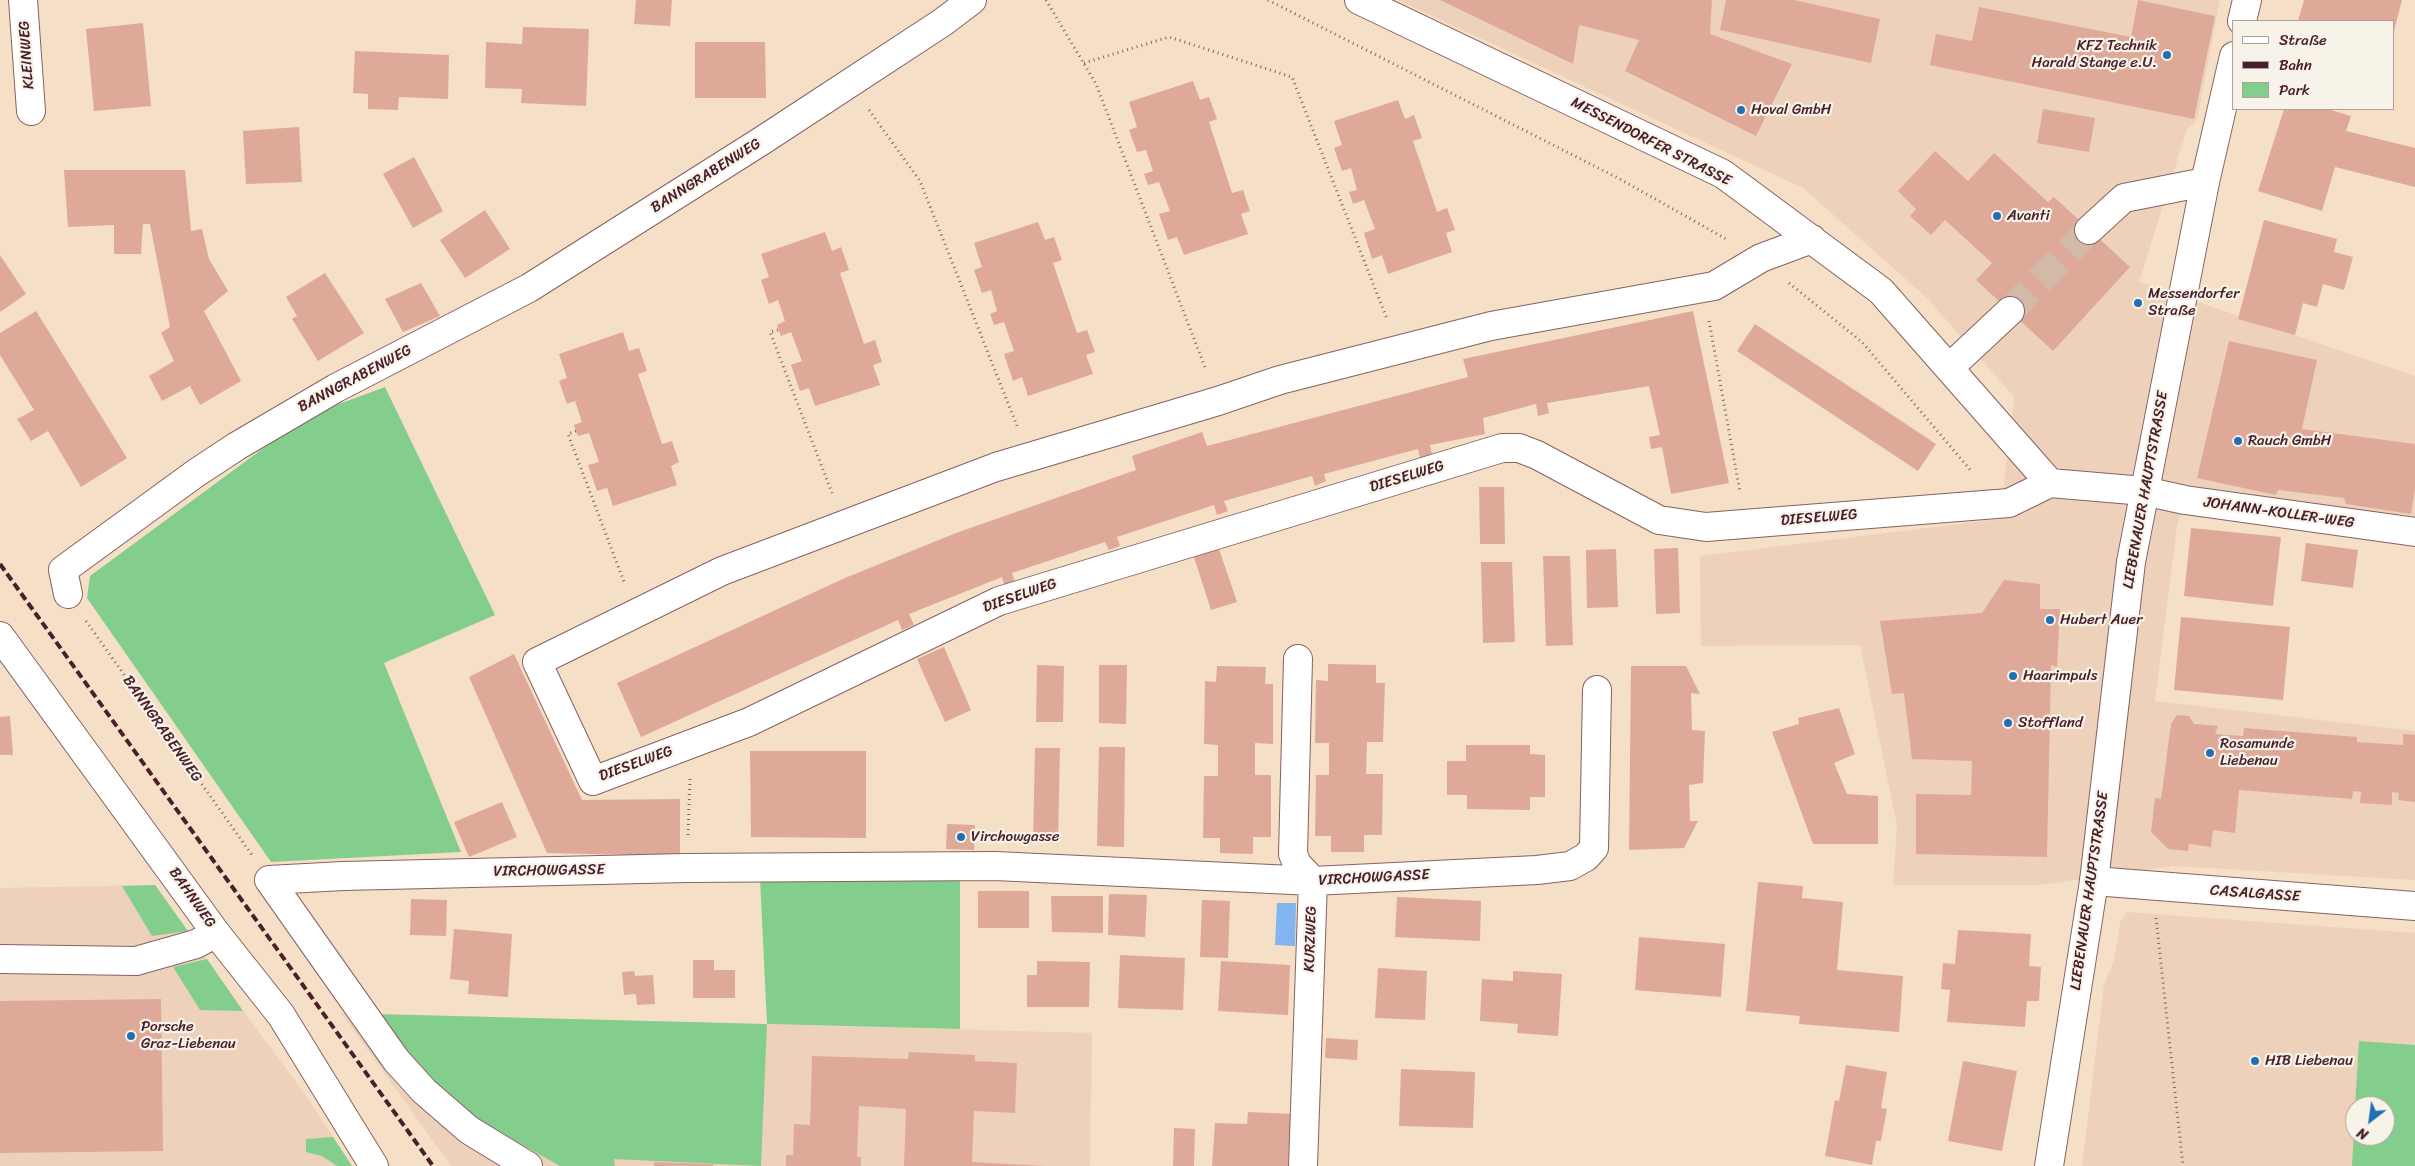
<!DOCTYPE html>
<meta charset="utf-8">
<style>
body{margin:0}
#map{position:relative;width:2415px;height:1166px;overflow:hidden;background:#f5dfc6;font-family:Sriracha,sans-serif}
canvas{display:block}
.legend{position:absolute;left:2232px;top:20px;width:162px;height:90px;box-sizing:border-box;background:#f7f3e8;border:1px solid #b29e9c;margin:0;padding:6px 9px;list-style:none;font-size:15px;color:#4a1f2b}
.legend li{display:flex;align-items:center;gap:10px;height:25px}
.legend b{width:25px;border:1px solid #b29e9c}
.north{position:absolute;left:2345px;top:1096px;width:50px;height:50px;box-sizing:border-box;background:#f7f3e8;border:1px solid #b29e9c;border-radius:50%;rotate:210deg;font-size:14px;font-weight:700;line-height:20px;text-align:center;color:#4a1f2b}
.north::after{content:'';display:block;margin:auto;width:18px;height:22px;background:#1f6fb2;clip-path:polygon(50% 0,100% 100%,50% 72%,0 100%)}
</style>
<div id="map">
<canvas width="2415" height="1166"></canvas>
<ul class="legend">
<li><b style="height:6px;background:#fff"></b>Straße</li>
<li><b style="height:6px;background:#4a1f2b"></b>Bahn</li>
<li><b style="height:14px;background:#83ce8c"></b>Park</li>
</ul>
<div class="north">N</div>
</div>
<script>
const c = document.querySelector('canvas').getContext('2d');
c.lineJoin = 'round';
function fillPath(path, color) { c.fillStyle = color; c.fill(path, 'evenodd'); }
const shape = rows => new Path2D(rows.map(r => 'M' + r).join(''));
function strokePath(path, color, width, dash) { c.strokeStyle = color; c.lineWidth = width; c.lineCap = dash ? 'butt' : 'round'; c.setLineDash(dash || []); c.stroke(path); }
function write(font, color, halo, rows, align = 'center') {
  c.font = font + ' Sriracha,sans-serif'; c.lineWidth = 4.5; c.setLineDash([]); c.textBaseline = 'middle'; c.strokeStyle = halo; c.fillStyle = color; for (const [text, x, y, turn = 0] of rows) {
    c.save(); c.translate(x, y); c.rotate((+turn || 0) * Math.PI / 180); c.textAlign = isNaN(turn) ? turn : align; if (halo) c.strokeText(text, 0, 0); c.fillText(text, 0, 0); c.restore();
  }
}
fillPath(shape([
 [1398,0,2220,0,2197,120,2187,129,2139,282,2415,376,2415,532,2185,500,2177,526,2155,701,2415,731,2415,880,2173,866,2040,885,1893,885,1897,825,1860,645,1701,646,1700,556,2000,519,2014,397,1927,298,1803,188],
 [155,885,243,1011,307,1097,352,1166,0,1166,0,888],
 [2126,912,2415,933,2415,1166,2082,1166,2104,985,2114,960,2120,923],
 [2355,1106,2385,1106,2385,1136,2355,1136],
 [341,1013,1092,1033,1090,1166,451,1166]
]), '#eed1ba');
fillPath(shape([
 [385,387,495,615,384,663,461,852,271,862,87,598,90,576,307,416],
 [760,878,960,879,960,1029,767,1024,761,1166,614,1159,615,1166,560,1166,475,1118,410,1059,374,1014,767,1024],
 [155,885,188,931,152,936,122,886],
 [207,959,243,1011,200,1010,173,967],
 [2359,1041,2415,1045,2415,1166,2352,1166,2355,1112,2355,1136,2385,1136,2385,1106,2355,1106],
 [333,1137,352,1166,337,1166,322,1156,306,1152,306,1139]
]), '#83ce8c');
fillPath(shape([
 [1277,903,1296,903,1295,946,1275,945]
]), '#83b5f0');
fillPath(shape([
 [636,0,672,0,670,26,634,24],
 [1440,0,1712,0,1710,34,1792,64,1756,136,1625,71,1639,40,1579,25,1573,64],
 [1726,0,1794,0,1880,19,1871,63,1720,30],
 [2138,0,2215,16,2194,119,1930,65,1936,34,1972,41,1979,7,2131,37],
 [2304,0,2402,0,2394,31,2394,21,2298,21],
 [143,23,151,106,94,111,86,29],
 [523,27,589,29,586,106,521,103,522,89,485,88,486,42,522,44],
 [695,42,765,42,766,98,695,98],
 [355,51,449,55,448,99,399,97,398,110,368,109,368,94,353,93],
 [1193,81,1200,100,1209,97,1217,119,1209,122,1232,193,1243,190,1250,211,1241,214,1248,234,1184,255,1177,237,1168,240,1159,214,1170,211,1159,182,1148,185,1144,174,1153,171,1146,150,1137,152,1129,130,1137,127,1129,102],
 [1398,100,1405,119,1414,115,1422,138,1413,141,1437,212,1447,208,1455,230,1446,233,1452,252,1388,274,1382,255,1372,259,1364,233,1375,229,1364,200,1353,204,1349,192,1357,190,1351,168,1342,171,1334,148,1342,145,1334,121],
 [2043,109,2095,118,2089,152,2037,143],
 [2284,109,2328,109,2351,116,2346,131,2415,148,2415,187,2335,167,2322,211,2258,191],
 [299,127,302,182,246,184,243,131],
 [1935,151,1968,181,1994,153,2048,202,2054,197,2130,267,2053,351,1976,280,1992,263,1945,220,1931,235,1910,216,1916,209,1898,191],
 [414,157,443,211,413,228,383,174],
 [64,170,185,170,191,231,202,229,209,259,228,291,204,311,241,381,200,405,190,386,162,401,149,376,174,361,161,333,170,327,150,224,143,224,141,254,114,254,114,225,68,227],
 [485,210,510,249,465,278,440,240],
 [2264,220,2337,239,2334,252,2353,257,2344,290,2323,284,2317,307,2303,303,2295,335,2238,319],
 [1038,222,1045,240,1054,237,1062,260,1053,263,1077,333,1087,330,1095,352,1086,355,1093,374,1028,396,1022,377,1013,381,1004,354,1014,351,1004,322,994,325,990,314,997,311,991,290,982,293,974,270,982,267,974,243],
 [825,232,832,251,841,247,849,270,840,273,864,344,875,340,882,362,873,365,880,385,815,406,809,388,800,391,791,365,802,361,791,332,781,336,777,325,785,321,778,300,769,304,761,280,769,277,761,254],
 [0,255,26,294,0,312],
 [325,273,364,333,318,361,292,319,297,316,286,297],
 [421,283,440,316,403,332,385,299],
 [36,311,127,458,81,487,48,431,31,441,17,419,34,410,0,355,0,333],
 [1693,311,1729,483,1671,494,1662,447,1651,449,1649,437,1660,435,1649,386,1547,403,1549,413,1538,416,1536,404,1483,418,1485,434,1430,445,1432,455,1420,459,1418,449,1324,474,1326,481,1315,486,1312,476,1224,501,1228,511,1217,515,1214,505,1117,537,1120,546,1109,550,1105,542,1012,573,1016,585,1005,588,1002,577,909,614,914,625,902,630,898,620,641,737,617,683,845,578,956,533,1136,470,1132,456,1202,432,1207,446,1468,377,1463,359],
 [1755,324,1936,444,1918,471,1737,351],
 [623,332,629,351,639,348,647,371,638,374,662,444,672,441,679,462,671,466,677,485,613,506,607,488,597,491,588,465,599,462,589,433,578,436,576,431,574,425,582,422,575,401,567,404,559,381,567,378,559,354],
 [2229,341,2317,360,2302,429,2415,444,2415,488,2411,514,2346,504,2344,498,2278,490,2276,495,2197,478],
 [1479,487,1504,487,1505,544,1480,544],
 [2191,528,2281,537,2273,606,2184,596],
 [2306,543,2358,550,2353,588,2301,581],
 [1218,546,1237,602,1211,610,1193,554],
 [1678,548,1680,613,1656,614,1654,549],
 [1616,549,1618,607,1587,608,1586,550],
 [1543,556,1570,556,1573,645,1546,646],
 [1481,562,1512,562,1515,642,1483,643],
 [2004,580,2040,584,2040,609,2060,609,2057,667,2051,665,2047,857,1916,854,1916,794,1971,795,1972,761,1912,759,1904,693,1892,694,1880,621,1982,613],
 [2181,617,2290,627,2283,700,2174,690],
 [944,647,971,710,945,722,917,659],
 [514,654,582,800,680,799,680,856,547,853,469,677],
 [1328,664,1376,665,1376,683,1385,683,1383,742,1367,742,1366,774,1383,774,1382,835,1364,835,1364,852,1331,852,1331,836,1315,836,1316,775,1329,775,1329,743,1315,743,1316,680,1328,681],
 [1037,665,1064,666,1063,722,1036,722],
 [1099,665,1127,665,1126,724,1099,723],
 [1217,666,1266,667,1265,684,1273,684,1273,744,1255,743,1255,775,1271,775,1271,837,1253,837,1253,854,1220,853,1220,838,1203,838,1204,776,1218,776,1218,745,1204,744,1205,681,1216,682],
 [1631,666,1686,666,1700,694,1691,693,1692,730,1705,731,1703,783,1689,785,1690,821,1698,821,1684,848,1629,850],
 [1839,708,1855,754,1834,763,1847,794,1878,796,1878,844,1813,844,1772,732,1799,724,1798,718],
 [2177,715,2189,716,2194,724,2218,726,2215,734,2243,736,2244,728,2357,737,2357,742,2403,745,2403,734,2415,735,2415,802,2398,800,2399,793,2392,792,2392,805,2360,803,2361,792,2353,791,2352,799,2239,790,2235,833,2213,830,2211,847,2189,844,2188,851,2168,849,2151,832,2155,798,2161,799,2171,724],
 [10,716,13,755,0,755,0,717],
 [1466,745,1530,745,1530,754,1545,755,1545,797,1530,797,1530,810,1467,809,1467,795,1447,795,1447,761,1466,761],
 [1099,747,1125,747,1124,847,1097,846],
 [1035,748,1060,748,1058,843,1033,843],
 [750,751,866,751,866,838,751,837],
 [502,802,517,837,469,857,454,822],
 [947,824,975,825,974,850,946,849],
 [1758,882,1803,886,1802,898,1843,902,1837,970,1903,976,1899,1032,1799,1024,1800,1016,1746,1011],
 [978,891,1029,891,1029,928,978,928],
 [1109,894,1147,895,1145,937,1108,935],
 [1051,896,1103,896,1103,933,1052,932],
 [1397,897,1481,901,1480,941,1395,937],
 [411,899,447,900,446,936,410,935],
 [1202,900,1230,901,1228,958,1200,957],
 [454,929,512,934,508,997,468,994,469,981,450,979],
 [1958,930,2031,934,2029,966,2041,967,2039,1001,2027,1001,2025,1027,1947,1022,1950,990,1941,989,1943,963,1955,964],
 [1639,937,1725,944,1721,997,1635,990],
 [1120,955,1185,958,1183,1010,1118,1008],
 [693,960,714,960,714,970,735,970,735,998,693,998],
 [1037,961,1090,962,1089,1007,1027,1007,1027,975,1037,975],
 [1221,961,1290,965,1288,1015,1218,1011],
 [1378,968,1427,971,1425,1020,1375,1018],
 [634,971,635,976,653,975,655,1004,637,1005,636,994,624,995,622,972],
 [1513,971,1562,974,1558,1036,1517,1033,1518,1024,1480,1021,1482,979,1513,981],
 [161,999,163,1151,0,1153,0,1001],
 [1326,1038,1358,1040,1357,1060,1325,1058],
 [909,1052,975,1055,975,1061,1017,1063,1015,1113,974,1111,972,1162,1044,1166,904,1166,906,1109,859,1106,857,1157,861,1157,861,1166,786,1166,786,1155,793,1155,794,1124,810,1125,812,1056,908,1059],
 [1963,1061,2017,1071,2002,1151,1948,1141],
 [1846,1065,1887,1072,1881,1108,1887,1109,1881,1141,1876,1141,1872,1165,1825,1156,1835,1100,1839,1101],
 [1401,1069,1475,1072,1473,1128,1399,1126],
 [1248,1112,1291,1114,1288,1166,1212,1166,1215,1123,1247,1124],
 [1174,1128,1195,1129,1194,1166,1173,1166],
 [654,1162,713,1164,713,1166,654,1166]
]), '#dfa99a');
strokePath(shape([
 [2010,311,2089,230]
]), '#d3b9a7', 28, [28, 14]);
const minor = shape([
 [23,0,31,111],
 [1359,0,1723,174,1881,291,2050,483,2144,491,2185,500,2415,532],
 [2089,230,2124,198,2205,182],
 [1812,239,1761,258,1714,286,1491,326,1280,380,1218,401,996,467,722,571,537,662,593,781,749,722,999,601,1502,448,1519,448,1537,455,1659,520,1706,527,2009,503,2050,483],
 [1949,368,2010,311],
 [68,594,63,570,196,473,237,446,336,388,529,288,763,140,943,22,972,0],
 [0,636,216,933,281,1015,374,1166],
 [1298,659,1293,854,1297,864,1313,881,1303,1166],
 [269,880,343,876,686,868,995,866,1313,881,1537,870,1570,866,1586,857,1594,848,1597,690],
 [269,880,396,1060,424,1091,469,1130,528,1166],
 [2094,881,2415,906],
 [0,959,136,961,196,944,216,933]
]);
const major = shape([
 [2242,21,2247,0],
 [2049,1166,2094,881,2131,562,2205,182,2234,56]
]);
strokePath(minor, '#866261', 30);
strokePath(major, '#866261', 30);
strokePath(shape([
 [1046,0,1096,84,1206,370],
 [1268,0,1618,178,1728,240],
 [1084,63,1169,37,1292,77,1387,319],
 [869,110,920,181,1017,426],
 [1789,283,1862,342,1972,472],
 [1709,321,1740,492],
 [778,330,770,332,832,493],
 [576,431,568,434,624,582],
 [86,621,252,855],
 [688,835,690,779],
 [2156,918,2183,1166]
]), '#866261', 3, [1, 4]);
strokePath(minor, '#fff', 28);
strokePath(major, '#fff', 28);
strokePath(shape([
 [0,564,433,1166]
]), '#4a1f2b', 4, [8, 4]);
for (const [x, y, r, color] of [
 [2167,55,5,"#1f6fb2"],
 [1741,110,5,"#1f6fb2"],
 [1997,216,5,"#1f6fb2"],
 [2138,303,5,"#1f6fb2"],
 [2238,441,5,"#1f6fb2"],
 [2050,620,5,"#1f6fb2"],
 [2013,676,5,"#1f6fb2"],
 [2008,723,5,"#1f6fb2"],
 [2210,753,5,"#1f6fb2"],
 [961,837,5,"#1f6fb2"],
 [131,1036,5,"#1f6fb2"],
 [2255,1061,5,"#1f6fb2"]
]) { const dot = new Path2D(); dot.arc(x, y, r, 0, 2 * Math.PI); c.fillStyle = color; c.fill(dot); strokePath(dot, '#f7f3e8', 2); }
write('15px', '#4a1f2b', '#f7f3e8', [
 ["KFZ Technik",2157,46,"right"],
 ["Harald Stange e.U.",2157,63,"right"],
 ["Hoval GmbH",1751,110],
 ["Avanti",2007,216],
 ["Messendorfer",2148,294],
 ["Straße",2148,311],
 ["Rauch GmbH",2248,441],
 ["Hubert Auer",2060,620],
 ["Haarimpuls",2023,676],
 ["Stoffland",2018,723],
 ["Rosamunde",2220,744],
 ["Liebenau",2220,761],
 ["Virchowgasse",971,837],
 ["Porsche",141,1027],
 ["Graz-Liebenau",141,1044],
 ["HIB Liebenau",2265,1061]
], 'left');
write('15px', '#4a1f2b', '#f7f3e8', [
 ["KLEINWEG",27,55,-94],
 ["MESSENDORFER STRASSE",1651,142,27],
 ["BANNGRABENWEG",706,176,-32],
 ["BANNGRABENWEG",355,379,-28],
 ["DIESELWEG",1407,477,-17],
 ["LIEBENAUER HAUPTSTRASSE",2146,490,-80],
 ["JOHANN-KOLLER-WEG",2279,513,8],
 ["DIESELWEG",1819,518,-5],
 ["DIESELWEG",1020,596,-19],
 ["BANNGRABENWEG",162,729,55],
 ["DIESELWEG",636,764,-20],
 ["VIRCHOWGASSE",549,871,-1],
 ["VIRCHOWGASSE",1374,878,-3],
 ["LIEBENAUER HAUPTSTRASSE",2090,891,-82],
 ["CASALGASSE",2255,894,4],
 ["BAHNWEG",192,898,55],
 ["KURZWEG",1311,939,-88]
]);
</script>
